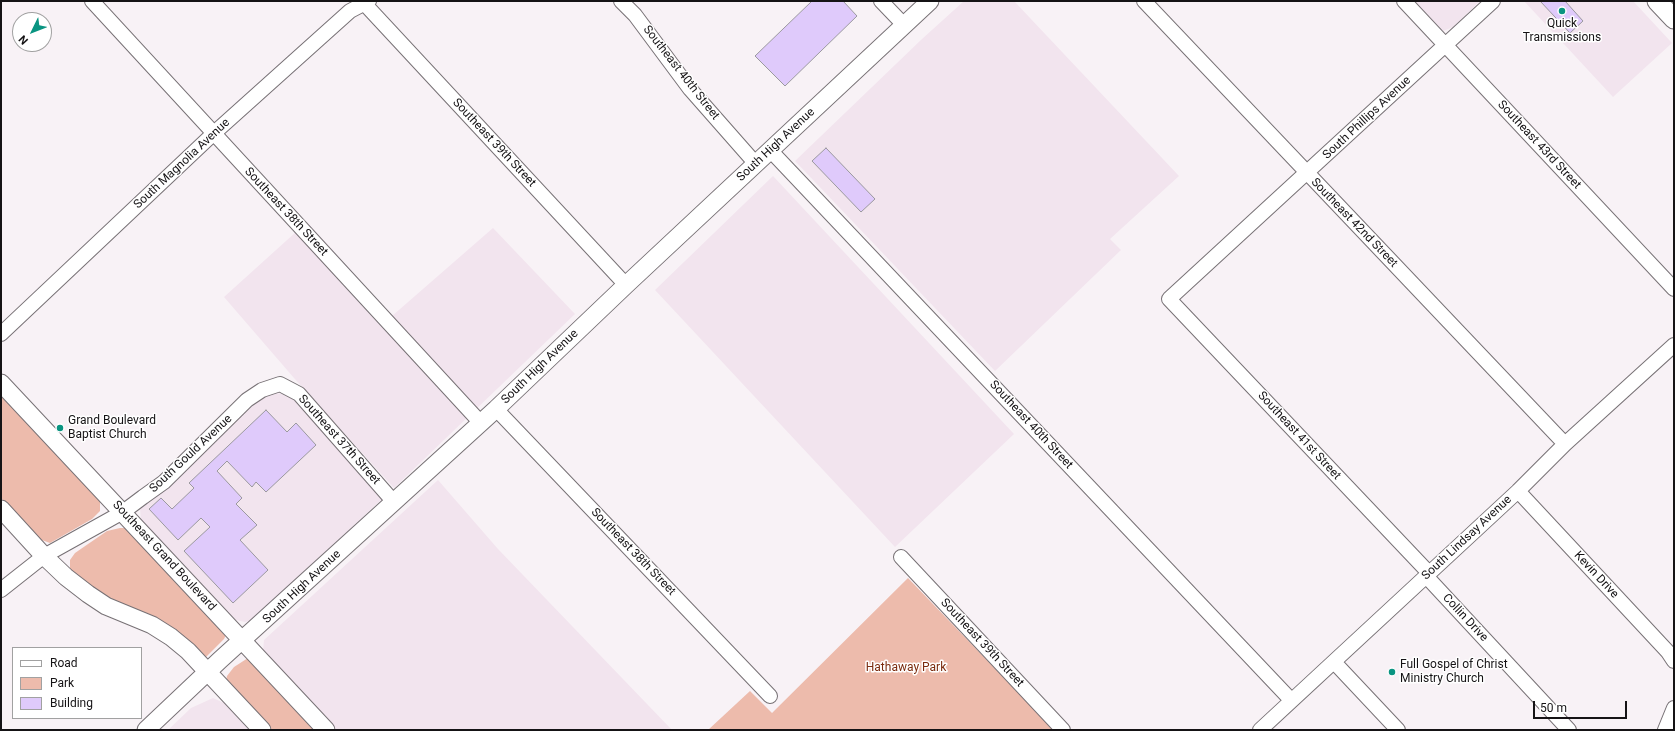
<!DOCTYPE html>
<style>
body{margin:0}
#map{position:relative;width:1675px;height:731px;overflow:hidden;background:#f8f2f6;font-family:Roboto,sans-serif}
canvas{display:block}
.frame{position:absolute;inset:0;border:2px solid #151315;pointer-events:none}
.legend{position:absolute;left:12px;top:647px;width:130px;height:72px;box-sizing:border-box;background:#fff;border:1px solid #a1a1a1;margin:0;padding:5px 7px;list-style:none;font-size:12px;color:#151315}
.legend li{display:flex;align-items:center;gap:8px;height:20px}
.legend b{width:20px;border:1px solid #a1a1a1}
.north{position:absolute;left:12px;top:12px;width:40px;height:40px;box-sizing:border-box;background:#fff;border:1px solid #a1a1a1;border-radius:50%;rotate:227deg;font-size:11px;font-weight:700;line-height:16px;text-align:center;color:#151315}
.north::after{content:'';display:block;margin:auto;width:14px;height:18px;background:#099481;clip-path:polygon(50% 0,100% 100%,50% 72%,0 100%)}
.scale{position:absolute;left:1533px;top:701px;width:94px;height:18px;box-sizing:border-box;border:2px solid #151315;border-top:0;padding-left:5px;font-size:12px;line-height:14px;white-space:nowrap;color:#151315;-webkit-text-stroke:3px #fff;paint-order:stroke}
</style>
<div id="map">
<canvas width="1675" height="731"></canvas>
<div class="frame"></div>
<ul class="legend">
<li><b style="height:5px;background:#fff"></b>Road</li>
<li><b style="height:11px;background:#edbbac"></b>Park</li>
<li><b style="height:11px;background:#dfcafb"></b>Building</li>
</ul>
<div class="north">N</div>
<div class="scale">50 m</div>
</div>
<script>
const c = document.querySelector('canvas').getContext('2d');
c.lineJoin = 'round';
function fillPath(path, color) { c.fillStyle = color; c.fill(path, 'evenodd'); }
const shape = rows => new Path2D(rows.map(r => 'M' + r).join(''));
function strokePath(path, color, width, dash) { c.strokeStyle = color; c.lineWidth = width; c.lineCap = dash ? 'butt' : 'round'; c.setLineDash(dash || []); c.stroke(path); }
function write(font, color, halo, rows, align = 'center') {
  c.font = font + ' Roboto,sans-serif'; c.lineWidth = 3; c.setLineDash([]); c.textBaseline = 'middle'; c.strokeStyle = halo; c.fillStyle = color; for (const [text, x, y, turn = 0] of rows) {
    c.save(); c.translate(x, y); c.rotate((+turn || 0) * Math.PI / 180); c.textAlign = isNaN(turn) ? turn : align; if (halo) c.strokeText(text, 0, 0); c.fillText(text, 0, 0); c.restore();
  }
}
fillPath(shape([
 [964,1,1014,1,1179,176,1110,239,1121,250,995,371,795,161,922,39],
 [1414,1,1480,1,1453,27,1443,31],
 [1524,1,1633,1,1672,43,1613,97],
 [773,176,1014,434,895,547,655,290],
 [307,222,392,316,493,228,575,314,394,488,294,378,224,297],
 [271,393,286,394,295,401,383,498,253,620,245,622,236,620,227,612,141,521,140,508,252,404],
 [438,480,498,549,672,730,335,730,320,713,263,651,264,640],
 [213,698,224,703,249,730,168,730,191,708]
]), '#f2e4ee');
fillPath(shape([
 [1,390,100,498,100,511,92,519,50,543,39,539,1,498],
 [120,528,126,528,226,635,224,639,206,657,108,602,77,579,70,569,70,560,75,553,107,531],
 [908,578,1054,730,708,730,750,691,772,713],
 [248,658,319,730,270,730,226,681,227,676,234,667]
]), '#edbbac');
const building = shape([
 [812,1,843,1,857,16,785,86,755,56,812,1],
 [1540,1,1565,1,1583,21,1570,33,1540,1],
 [826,148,875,199,861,212,812,161,826,148],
 [266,410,287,432,296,423,316,445,266,492,256,482,252,487,227,461,217,471,242,498,236,504,257,525,240,540,268,570,233,603,184,551,210,527,201,518,178,540,149,509,161,498,172,509,194,488,189,483,266,410]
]);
fillPath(building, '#dfcafb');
strokePath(building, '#9b999f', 1);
const minor = shape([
 [92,1,480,422],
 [362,1,626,285],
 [621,1,635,15,690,89,756,164],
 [881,1,904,25],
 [1144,1,1565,444],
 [1404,1,1674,289],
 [770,150,1291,700],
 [1,334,213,134,350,11,369,1],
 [496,409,770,696],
 [1518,491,1668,652,1674,661],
 [901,557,1063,730],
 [1429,573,1169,299,1493,1],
 [1426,576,1569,730],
 [1,590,44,556,123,512,143,497,164,482,247,400,262,390,280,384,299,394,393,501],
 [1334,662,1398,730],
 [1260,730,1518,491,1565,444,1674,345],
 [1665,730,1674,708]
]);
const tertiary = shape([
 [1,383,326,730],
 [1,509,44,556,66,577,88,594,106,606,152,625,171,637,188,651,262,730],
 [146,730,220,660,496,409,626,285,930,1]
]);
const secondary = shape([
 [1657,1,1674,19]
]);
strokePath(minor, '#777175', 16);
strokePath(tertiary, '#777175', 19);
strokePath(secondary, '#777175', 21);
strokePath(minor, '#fff', 14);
strokePath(tertiary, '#fff', 17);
strokePath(secondary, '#fff', 19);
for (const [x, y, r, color] of [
 [1562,11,4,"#099481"],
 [60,428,4,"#099481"],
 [1392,672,4,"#099481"]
]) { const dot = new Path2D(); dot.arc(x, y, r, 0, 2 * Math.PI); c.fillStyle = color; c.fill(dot); strokePath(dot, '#fff', 1.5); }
write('12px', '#151315', '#fff', [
 ["Quick",1562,24,"center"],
 ["Transmissions",1562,38,"center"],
 ["Grand Boulevard",68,421],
 ["Baptist Church",68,435],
 ["Full Gospel of Christ",1400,665],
 ["Ministry Church",1400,679]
], 'left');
write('12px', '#151315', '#fff', [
 ["Southeast 40th Street",681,73,52],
 ["South Phillips Avenue",1367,118,-43],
 ["Southeast 39th Street",494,143,47],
 ["South High Avenue",776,145,-43],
 ["Southeast 43rd Street",1539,145,47],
 ["South Magnolia Avenue",182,164,-43],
 ["Southeast 38th Street",286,212,47],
 ["Southeast 42nd Street",1354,223,46],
 ["South High Avenue",540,367,-44],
 ["Southeast 40th Street",1031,425,47],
 ["Southeast 41st Street",1299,436,47],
 ["Southeast 37th Street",339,440,48],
 ["South Gould Avenue",191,454,-43],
 ["South Lindsay Avenue",1467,538,-43],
 ["Southeast 38th Street",633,552,46],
 ["Southeast Grand Boulevard",164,556,47],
 ["Kevin Drive",1596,575,47],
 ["South High Avenue",302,587,-43],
 ["Collin Drive",1465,618,47],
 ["Southeast 39th Street",982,643,47]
]);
write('12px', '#7b2c10', '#fff', [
 ["Hathaway Park",906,668]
]);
</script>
